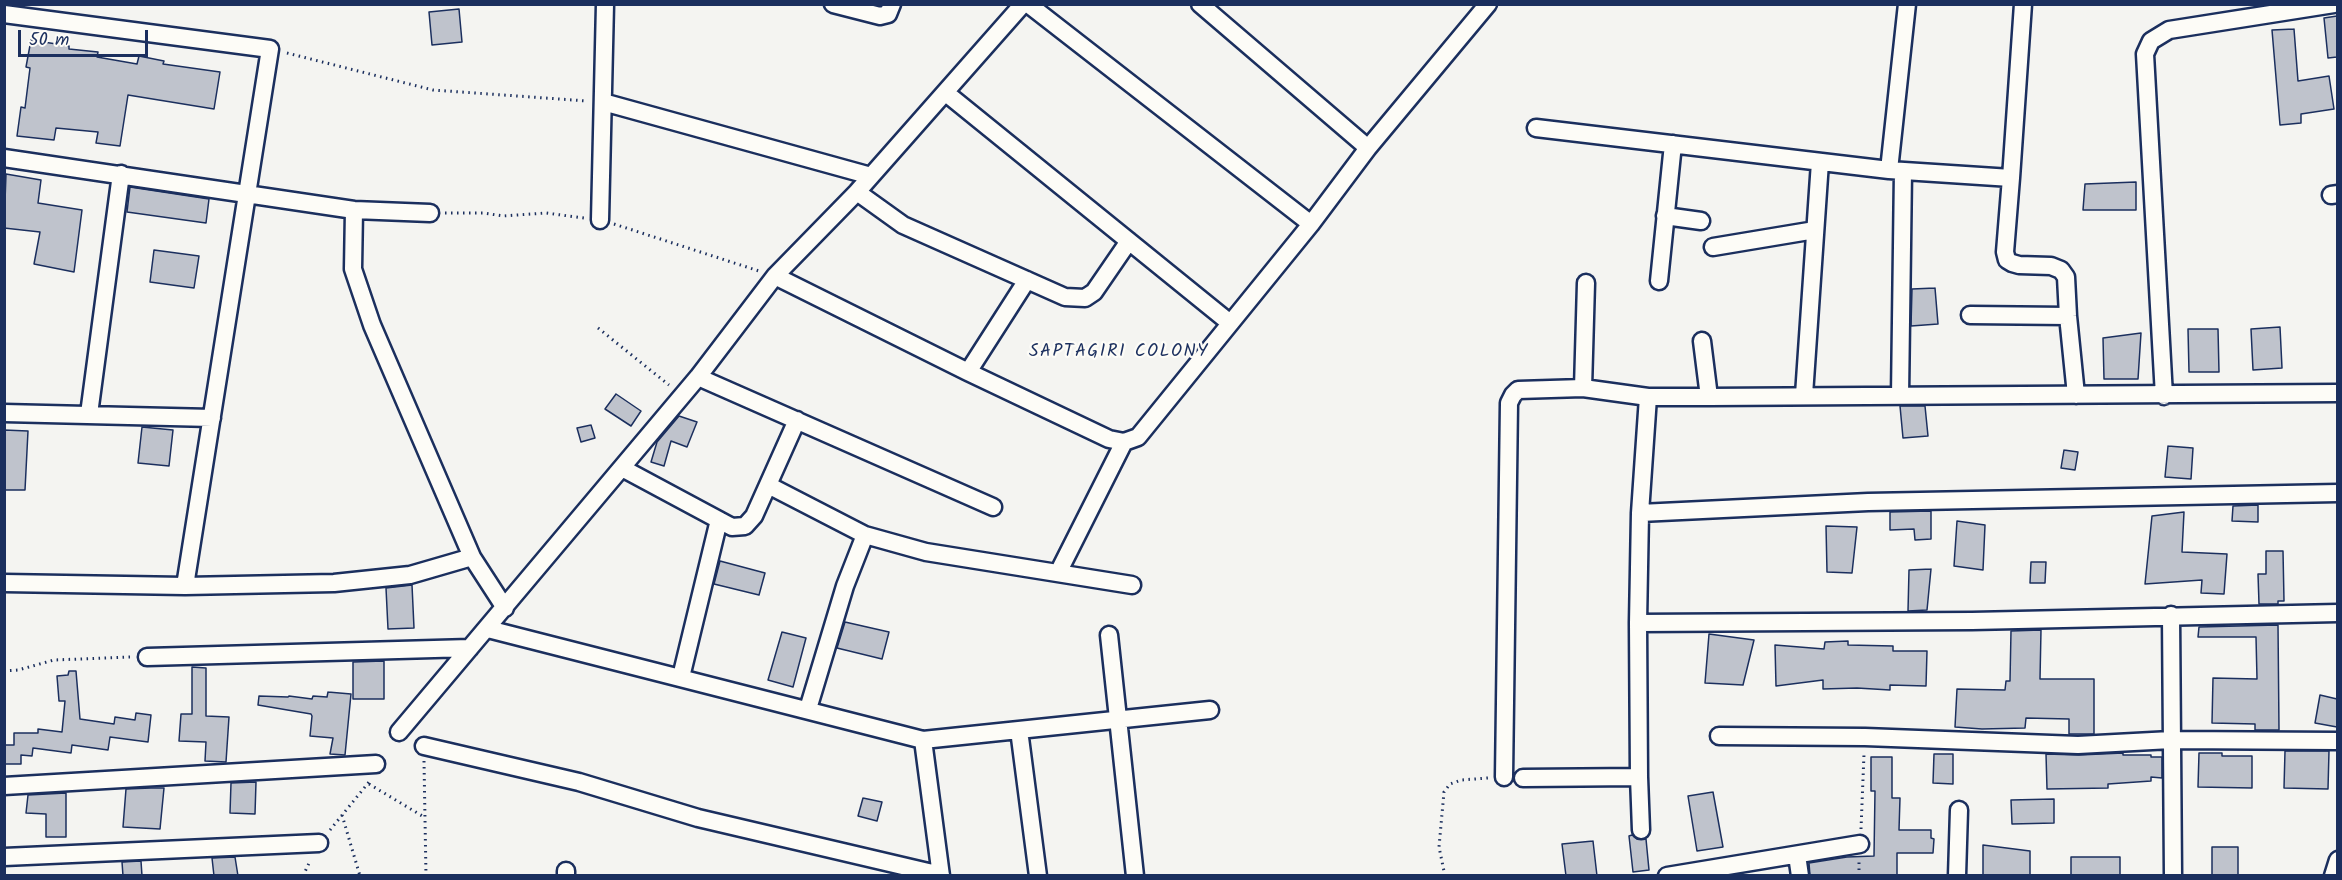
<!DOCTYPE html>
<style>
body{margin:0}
#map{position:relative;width:2342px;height:880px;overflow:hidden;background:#f4f4f1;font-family:Kalam,sans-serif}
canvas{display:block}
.frame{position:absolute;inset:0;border:6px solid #1b2f5e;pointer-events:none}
.scale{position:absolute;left:18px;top:30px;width:130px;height:27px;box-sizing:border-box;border:3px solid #1b2f5e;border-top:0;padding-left:8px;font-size:18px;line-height:21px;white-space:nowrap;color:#1b2f5e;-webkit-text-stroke:4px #fdfcf7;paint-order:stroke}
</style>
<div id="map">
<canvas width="2342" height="880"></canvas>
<div class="frame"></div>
<div class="scale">50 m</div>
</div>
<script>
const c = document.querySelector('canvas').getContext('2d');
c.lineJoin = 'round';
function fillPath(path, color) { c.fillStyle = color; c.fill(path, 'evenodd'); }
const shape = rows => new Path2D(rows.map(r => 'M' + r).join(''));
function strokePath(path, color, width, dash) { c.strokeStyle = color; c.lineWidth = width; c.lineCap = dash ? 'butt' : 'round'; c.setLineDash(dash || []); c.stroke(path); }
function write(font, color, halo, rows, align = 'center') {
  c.font = font + ' Kalam,sans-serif'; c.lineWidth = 4.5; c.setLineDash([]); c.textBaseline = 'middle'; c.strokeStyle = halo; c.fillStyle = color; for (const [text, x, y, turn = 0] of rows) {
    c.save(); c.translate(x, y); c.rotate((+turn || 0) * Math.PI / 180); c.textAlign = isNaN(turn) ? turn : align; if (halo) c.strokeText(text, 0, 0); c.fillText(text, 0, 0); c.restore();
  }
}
const building = shape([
 [459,9,462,42,432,45,429,12,459,9],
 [2337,16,2337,57,2328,58,2324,18,2337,16],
 [2294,29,2298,81,2329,76,2334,109,2301,114,2301,123,2280,125,2272,30,2294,29],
 [31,40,69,46,69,49,98,52,97,57,137,64,139,56,164,61,163,64,220,72,214,109,128,95,120,146,96,143,98,132,56,128,54,140,17,136,21,107,25,108,30,68,26,67,31,40],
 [6,174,41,180,38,203,82,210,74,272,34,264,40,232,4,228,6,174],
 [2136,182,2136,210,2083,210,2085,184,2136,182],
 [130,187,209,199,206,223,127,212,130,187],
 [154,250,199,256,194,288,150,282,154,250],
 [1935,288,1938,324,1911,326,1912,289,1935,288],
 [2280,327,2282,368,2253,370,2251,329,2280,327],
 [2188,329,2218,329,2219,372,2189,372,2188,329],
 [2141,333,2138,379,2104,379,2103,338,2141,333],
 [616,394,641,411,631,426,605,409,616,394],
 [1900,406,1925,406,1928,436,1903,438,1900,406],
 [679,416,697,422,687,447,671,441,664,466,651,462,657,442,679,416],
 [591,425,595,438,581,442,577,428,591,425],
 [142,427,173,430,169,466,138,463,142,427],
 [4,430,28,431,25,490,4,490,4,430],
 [2168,446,2193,448,2191,479,2165,477,2168,446],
 [2064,450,2078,452,2075,470,2061,468,2064,450],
 [2258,505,2258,522,2232,521,2233,506,2258,505],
 [1931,511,1931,539,1915,540,1914,529,1890,530,1890,512,1931,511],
 [2184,512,2182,552,2227,554,2224,594,2201,593,2202,580,2145,584,2152,516,2184,512],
 [1957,521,1985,525,1983,570,1954,566,1957,521],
 [1826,526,1857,527,1852,573,1827,572,1826,526],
 [2266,551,2283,551,2284,601,2278,601,2278,604,2259,604,2258,574,2266,574,2266,551],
 [720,561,765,573,759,595,714,584,720,561],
 [2031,562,2046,562,2045,583,2030,583,2031,562],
 [1931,569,1927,610,1908,611,1909,570,1931,569],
 [412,585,414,628,388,629,386,588,412,585],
 [845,622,889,632,882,659,837,648,845,622],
 [2278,625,2279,730,2255,730,2255,724,2212,723,2213,678,2257,679,2256,637,2198,637,2199,627,2278,625],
 [2041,630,2040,679,2094,679,2094,734,2069,734,2069,719,2026,718,2025,728,1982,729,1955,727,1957,689,2005,690,2006,681,2010,681,2011,631,2041,630],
 [782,632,806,638,793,687,768,680,782,632],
 [1709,634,1754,640,1743,685,1705,683,1709,634],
 [1848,641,1848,645,1893,646,1893,651,1927,651,1926,686,1890,685,1890,690,1857,688,1823,689,1823,680,1776,686,1775,645,1824,649,1825,642,1848,641],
 [384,661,384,699,353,699,353,662,384,661],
 [192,667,206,668,206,716,229,717,226,762,205,761,206,742,179,741,181,714,192,714,192,667],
 [69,671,76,671,80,719,114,724,115,717,135,720,136,713,151,715,148,742,110,737,108,750,72,745,71,753,33,748,32,756,21,755,21,764,4,764,4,745,14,745,14,733,38,733,38,729,62,732,65,701,59,701,57,676,68,675,69,671],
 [328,692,351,694,345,755,330,754,333,738,310,736,312,716,311,714,258,705,259,696,288,697,289,696,312,699,313,696,327,697,328,692],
 [2320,695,2337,699,2337,727,2315,723,2320,695],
 [2285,751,2329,751,2328,789,2284,788,2285,751],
 [2123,753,2123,755,2151,755,2151,757,2162,757,2162,778,2151,777,2151,781,2108,784,2108,788,2047,789,2046,754,2079,755,2123,753],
 [2199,753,2222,753,2222,756,2252,756,2252,788,2198,787,2199,753],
 [1934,754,1953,754,1953,784,1933,783,1934,754],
 [1871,757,1892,757,1892,798,1900,798,1899,830,1931,830,1931,838,1934,839,1933,853,1897,853,1897,876,1810,876,1809,863,1847,857,1874,856,1875,791,1871,791,1871,757],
 [256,782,255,814,230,813,231,783,256,782],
 [151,788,164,788,160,829,123,827,126,789,151,788],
 [1713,792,1723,847,1697,851,1688,796,1713,792],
 [66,793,66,837,46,837,46,814,26,813,28,795,66,793],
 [863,798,882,802,877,821,858,816,863,798],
 [2054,799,2054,823,2012,824,2011,800,2054,799],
 [1632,835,1637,839,1646,839,1649,870,1633,872,1629,836,1632,835],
 [1593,841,1597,876,1566,876,1562,844,1593,841],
 [1983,845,2030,851,2030,876,1983,876,1983,845],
 [2212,847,2238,847,2238,876,2212,876,2212,847],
 [235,857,238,876,214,876,212,858,235,857],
 [2071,857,2120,857,2120,876,2071,876,2071,857],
 [141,861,142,876,123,876,122,862,141,861]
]);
fillPath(building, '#bfc3cc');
strokePath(building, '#1b2f5e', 1.5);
const minor = shape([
 [833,4,880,16,888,14,892,4],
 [1028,4,1311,224],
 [1200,4,1368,148],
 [4,14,270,49,185,586],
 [946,93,1230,323],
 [603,102,871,176],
 [1536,128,1889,170,2011,178,2023,4],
 [4,158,354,210,430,213],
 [1889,170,1907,4],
 [2011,178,2005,252,2007,260,2012,263,2019,265,2051,266,2061,270,2066,277,2068,316,2076,395],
 [857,192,903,225,1065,297,1085,298,1094,292,1129,241],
 [2331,195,2338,194],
 [354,210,353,269,372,325,472,557,505,608],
 [1665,216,1701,221],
 [600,220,605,4],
 [1713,247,1815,230],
 [775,276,968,372,1109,439,1124,442,1138,437,1311,224,1368,148,1488,4],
 [1659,281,1673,144],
 [1970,315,2068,316],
 [1702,341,1709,397],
 [968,372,1027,280],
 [698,377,993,507],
 [1583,388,1586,283],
 [1804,395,1820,162],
 [1900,396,1903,171],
 [2164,396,2145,54,2151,41,2169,30,2334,4],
 [4,413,212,418],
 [89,414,121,174],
 [622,468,732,527,745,526,754,516,797,420],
 [768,485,865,535],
 [1640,513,1868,502,2338,493],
 [1058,573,1124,442],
 [4,583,185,586,334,583,410,575,472,557],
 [2171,615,2173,876],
 [1638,623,1640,513,1648,397],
 [488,629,923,740,1210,710],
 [1109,635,1135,876],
 [147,657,470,648],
 [681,677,719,520],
 [808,709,845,586,865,535,926,552,1132,585],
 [1019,730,1038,876],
 [399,732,698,377,775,276,857,192,1023,4],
 [1719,736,1865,737,2078,745,2171,740,2338,741],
 [923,740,941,876],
 [424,746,579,782,698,818,941,875],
 [1504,777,1509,403,1513,395,1518,390,1583,388,1648,397,1709,397,2338,393],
 [1639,777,1641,830],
 [1523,778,1639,777,1638,623,1972,621,2338,613],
 [4,786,376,764],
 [1797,855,1800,876],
 [4,857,319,843],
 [566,871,566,876],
 [1667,876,1860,844],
 [1957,876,1959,810],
 [2333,876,2338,860]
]);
strokePath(minor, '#1b2f5e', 21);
strokePath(shape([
 [287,53,433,90,587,101],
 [445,213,484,213,503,216,546,213,584,218],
 [614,224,759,271],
 [598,328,669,385],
 [4,671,18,670,54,660,130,657],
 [424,761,426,876],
 [369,784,424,817],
 [342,815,360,876],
 [1861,829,1864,754],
 [330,830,369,782],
 [303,876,310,861],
 [1445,876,1439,847,1444,792,1450,784,1461,780,1488,778],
 [1859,876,1859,859]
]), '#1b2f5e', 3, [1.5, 4.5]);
strokePath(minor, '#fdfcf7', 16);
c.letterSpacing = '1.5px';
write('18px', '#1b2f5e', '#fdfcf7', [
 ["SAPTAGIRI COLONY",1119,353]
]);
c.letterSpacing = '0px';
</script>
